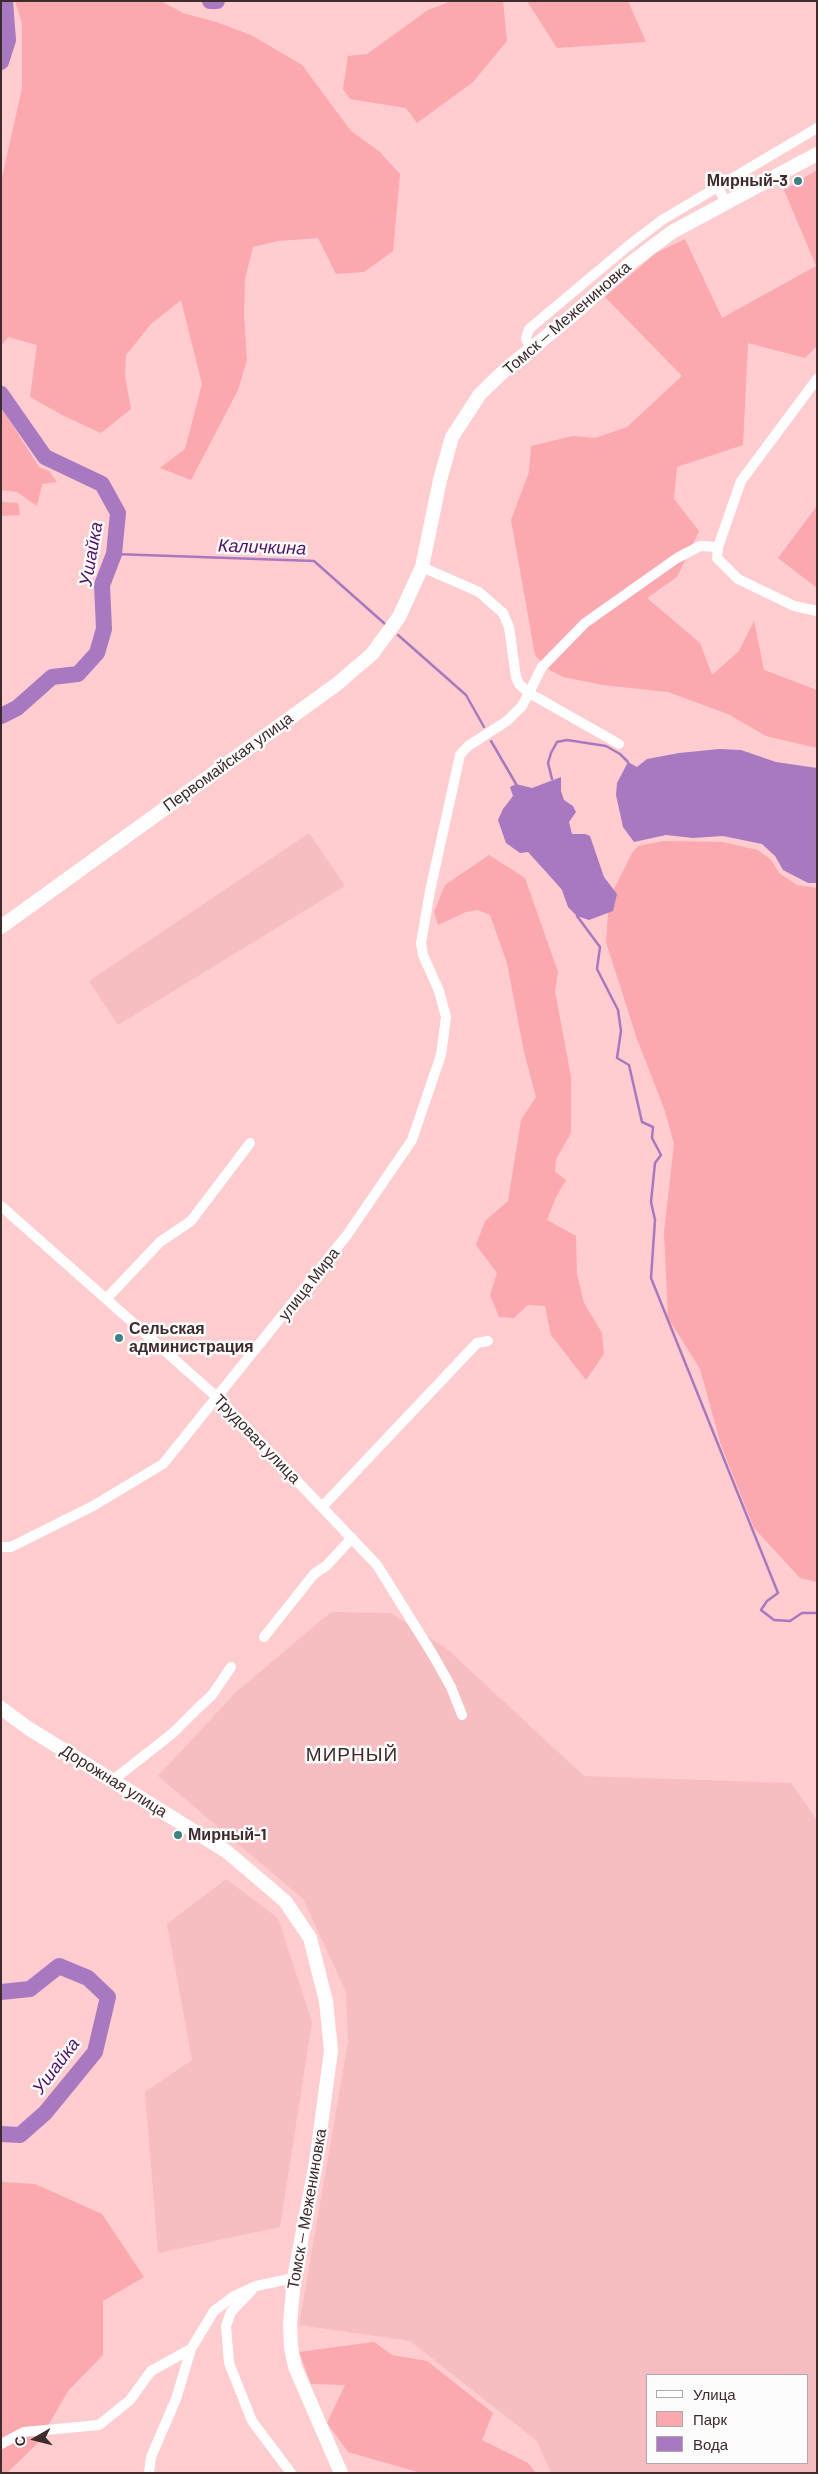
<!DOCTYPE html>
<meta charset="utf-8">
<style>
body{margin:0}
#map{position:relative;width:818px;height:2474px;overflow:hidden;background:#ffccd0;font-family:Barlow,sans-serif}
canvas{display:block}
.frame{position:absolute;inset:0;border:2px solid #3e2b2c;pointer-events:none}
.legend{position:absolute;left:646px;top:2374px;width:162px;height:90px;box-sizing:border-box;background:#fcfcfc;border:1px solid #b0a8a9;margin:0;padding:6px 9px;list-style:none;font-size:15px;color:#3e2b2c}
.legend li{display:flex;align-items:center;gap:10px;height:25px}
.legend b{width:25px;border:1px solid #b0a8a9}
.north{position:absolute;left:10px;top:2414px;width:50px;height:50px;-webkit-text-stroke:4px #fcfcfc;paint-order:stroke;rotate:262deg;font-size:14px;font-weight:700;line-height:20px;text-align:center;color:#3e2b2c}
.north::after{content:'';display:block;margin:auto;width:18px;height:22px;background:#3e2b2c;clip-path:polygon(50% 0,100% 100%,50% 72%,0 100%)}
</style>
<div id="map">
<canvas width="818" height="2474"></canvas>
<div class="frame"></div>
<ul class="legend">
<li><b style="height:6px;background:#fff"></b>Улица</li>
<li><b style="height:14px;background:#fba8af"></b>Парк</li>
<li><b style="height:14px;background:#a878c0"></b>Вода</li>
</ul>
<div class="north">С</div>
</div>
<script>
const c = document.querySelector('canvas').getContext('2d');
c.lineJoin = 'round';
function fillPath(path, color) { c.fillStyle = color; c.fill(path, 'evenodd'); }
const shape = rows => new Path2D(rows.map(r => 'M' + r).join(''));
function strokePath(path, color, width, dash) { c.strokeStyle = color; c.lineWidth = width; c.lineCap = dash ? 'butt' : 'round'; c.setLineDash(dash || []); c.stroke(path); }
function write(font, color, halo, rows, align = 'center') {
  c.font = font + ' Barlow,sans-serif'; c.lineWidth = 5; c.setLineDash([]); c.textBaseline = 'middle'; c.strokeStyle = halo; c.fillStyle = color; for (const [text, x, y, turn = 0] of rows) {
    c.save(); c.translate(x, y); c.rotate((+turn || 0) * Math.PI / 180); c.textAlign = isNaN(turn) ? turn : align; if (halo) c.strokeText(text, 0, 0); c.fillText(text, 0, 0); c.restore();
  }
}
fillPath(shape([
 [309,833,345,886,118,1025,89,981],
 [331,1612,391,1613,446,1648,584,1776,791,1783,817,1820,817,2473,551,2473,537,2441,410,2341,299,2325,348,2042,346,1992,303,1899,158,1776,236,1692],
 [647,2375,807,2375,807,2463,647,2463],
 [226,1879,278,1918,312,2022,280,2227,158,2253,145,2092,192,2060,167,1924]
]), '#f7bec2');
fillPath(shape([
 [15,1,161,1,183,13,216,22,251,35,302,65,351,131,380,152,400,174,393,251,364,272,336,274,318,238,278,241,253,247,245,279,244,315,247,360,238,390,191,480,160,468,185,449,202,384,181,300,151,324,126,355,125,376,131,409,101,433,64,416,30,397,37,345,8,337,1,346,1,182,22,88,22,23],
 [451,1,503,1,507,41,473,82,417,123,406,108,350,99,343,89,348,56,367,54,428,10],
 [527,1,628,1,646,42,557,48],
 [817,170,817,346,805,358,748,343,743,445,677,467,674,499,699,531,677,577,647,598,700,643,712,675,739,651,754,621,764,670,817,690,817,748,766,736,728,714,668,692,603,685,563,677,548,669,535,655,511,520,529,472,531,446,573,436,595,438,627,427,682,376,605,297,656,253,685,239,722,318,816,266,784,190],
 [1,407,39,467,49,471,57,482,42,484,37,506,17,492,1,490],
 [1,502,18,503,20,515,1,516],
 [817,506,817,588,778,558],
 [663,841,722,842,758,850,771,860,779,873,797,885,817,888,817,1582,800,1578,754,1528,721,1445,700,1369,668,1318,664,1232,674,1144,665,1111,637,1039,606,942,609,899,632,853,638,846],
 [489,855,525,878,558,972,555,991,571,1077,571,1133,556,1159,555,1172,566,1180,556,1197,547,1220,576,1236,577,1274,584,1303,602,1333,604,1354,586,1380,551,1335,545,1306,528,1305,514,1318,499,1317,490,1295,497,1273,476,1245,485,1221,508,1201,521,1120,536,1097,524,1052,507,963,490,915,478,910,466,912,438,925,434,912,445,885],
 [1,2182,35,2184,102,2214,144,2277,103,2301,103,2355,68,2391,38,2443,7,2473,1,2473],
 [374,2342,392,2355,427,2361,493,2413,482,2440,528,2463,536,2473,421,2473,348,2452,327,2423,345,2385,311,2384,299,2352]
]), '#fba8af');
fillPath(shape([
 [719,749,741,750,776,762,817,768,817,883,808,883,783,870,775,856,762,844,723,836,693,838,666,835,634,842,623,827,616,795,617,783,628,762,637,767,647,759,679,753],
 [561,777,561,791,564,800,573,806,576,812,569,822,572,834,585,834,590,836,604,877,617,894,613,911,589,920,577,916,568,907,562,890,556,883,528,852,520,853,506,843,498,820,503,809,513,796,510,787,516,784,532,788]
]), '#a878c0');
strokePath(shape([
 [114,554,314,561,385,624],
 [398,635,466,695,484,727],
 [491,741,516,784],
 [552,779,548,763,551,753,557,742,567,740,606,746,620,754,628,762],
 [577,916,600,947,597,969,618,1010,621,1031,617,1058,629,1065,642,1122,653,1127,652,1138,661,1155,655,1163,651,1202,655,1220,651,1278,778,1593,767,1601,761,1610,774,1620,790,1621,802,1613,817,1613]
]), '#a878c0', 2.5);
strokePath(shape([
 [210,1,217,1],
 [1,62,8,40,5,1],
 [1,394,45,457,102,484,118,513,114,554,102,585,104,629,97,653,78,674,52,677,17,708,1,716],
 [1,1992,30,1989,59,1966,88,1978,108,1997,95,2052,45,2113,20,2135,1,2134]
]), '#a878c0', 16);
strokePath(shape([
 [717,186,726,202],
 [530,349,526,338,529,329,628,246,662,220,817,128],
 [817,379,741,481,718,547,717,558,738,579,794,606,817,611],
 [422,567,479,592,503,613,509,627,516,677,519,684,529,693,619,744],
 [1,1206,218,1398,377,1565,433,1655,451,1687,462,1715],
 [107,1298,160,1242,191,1221,250,1143],
 [322,1507,477,1343,488,1341],
 [1,1547,11,1547,93,1506,163,1464,347,1235,412,1140,441,1055,446,1017,439,991,423,955,421,943,430,891,460,755,468,746,507,721,522,706,542,667,585,623,677,558,700,546,718,547],
 [264,1637,314,1574,326,1566,352,1538],
 [113,1780,173,1733,197,1709,212,1695,231,1667],
 [252,2290,231,2312,226,2326,229,2363,252,2421,291,2473],
 [1,2444,24,2432,99,2425,130,2400,151,2371,191,2349],
 [149,2473,151,2457,176,2399,191,2349,214,2311,234,2296,256,2286,294,2278]
]), '#fff', 10);
strokePath(shape([
 [1,927,337,684,372,654,399,617,422,567,440,480,452,437,480,394,505,370,568,319,632,262,672,232,817,154],
 [1,1708,28,1728,226,1851,285,1901,310,1938,326,2001,331,2051,316,2162,294,2278,290,2324,291,2347,295,2367,341,2473]
]), '#fff', 14);
for (const [x, y, r, color] of [
 [798,181,5,"#3a8382"],
 [119,1338,5,"#3a8382"],
 [178,1835,5,"#3a8382"]
]) { const dot = new Path2D(); dot.arc(x, y, r, 0, 2 * Math.PI); c.fillStyle = color; c.fill(dot); strokePath(dot, '#fcfcfc', 2); }
write('bold 16px', '#3e2b2c', '#fcfcfc', [
 ["Мирный-3",788,181,"right"],
 ["Сельская",129,1329],
 ["администрация",129,1347],
 ["Мирный-1",188,1835]
], 'left');
write('16px', '#3e2b2c', '#fcfcfc', [
 ["Томск — Межениновка",567,318,-41],
 ["Первомайская улица",228,762,-36],
 ["улица Мира",309,1284,-52],
 ["Трудовая улица",257,1439,46],
 ["Дорожная улица",114,1781,32],
 ["Томск — Межениновка",307,2209,-80]
]);
write('italic 18px', '#51106a', '#fcfcfc', [
 ["Каличкина",262,547,2],
 ["Ушайка",91,554,-80],
 ["Ушайка",56,2066,-53]
]);
c.letterSpacing = '1px';
write('19px', '#3e2b2c', '#fcfcfc', [
 ["МИРНЫЙ",352,1755]
]);
c.letterSpacing = '0px';
</script>
